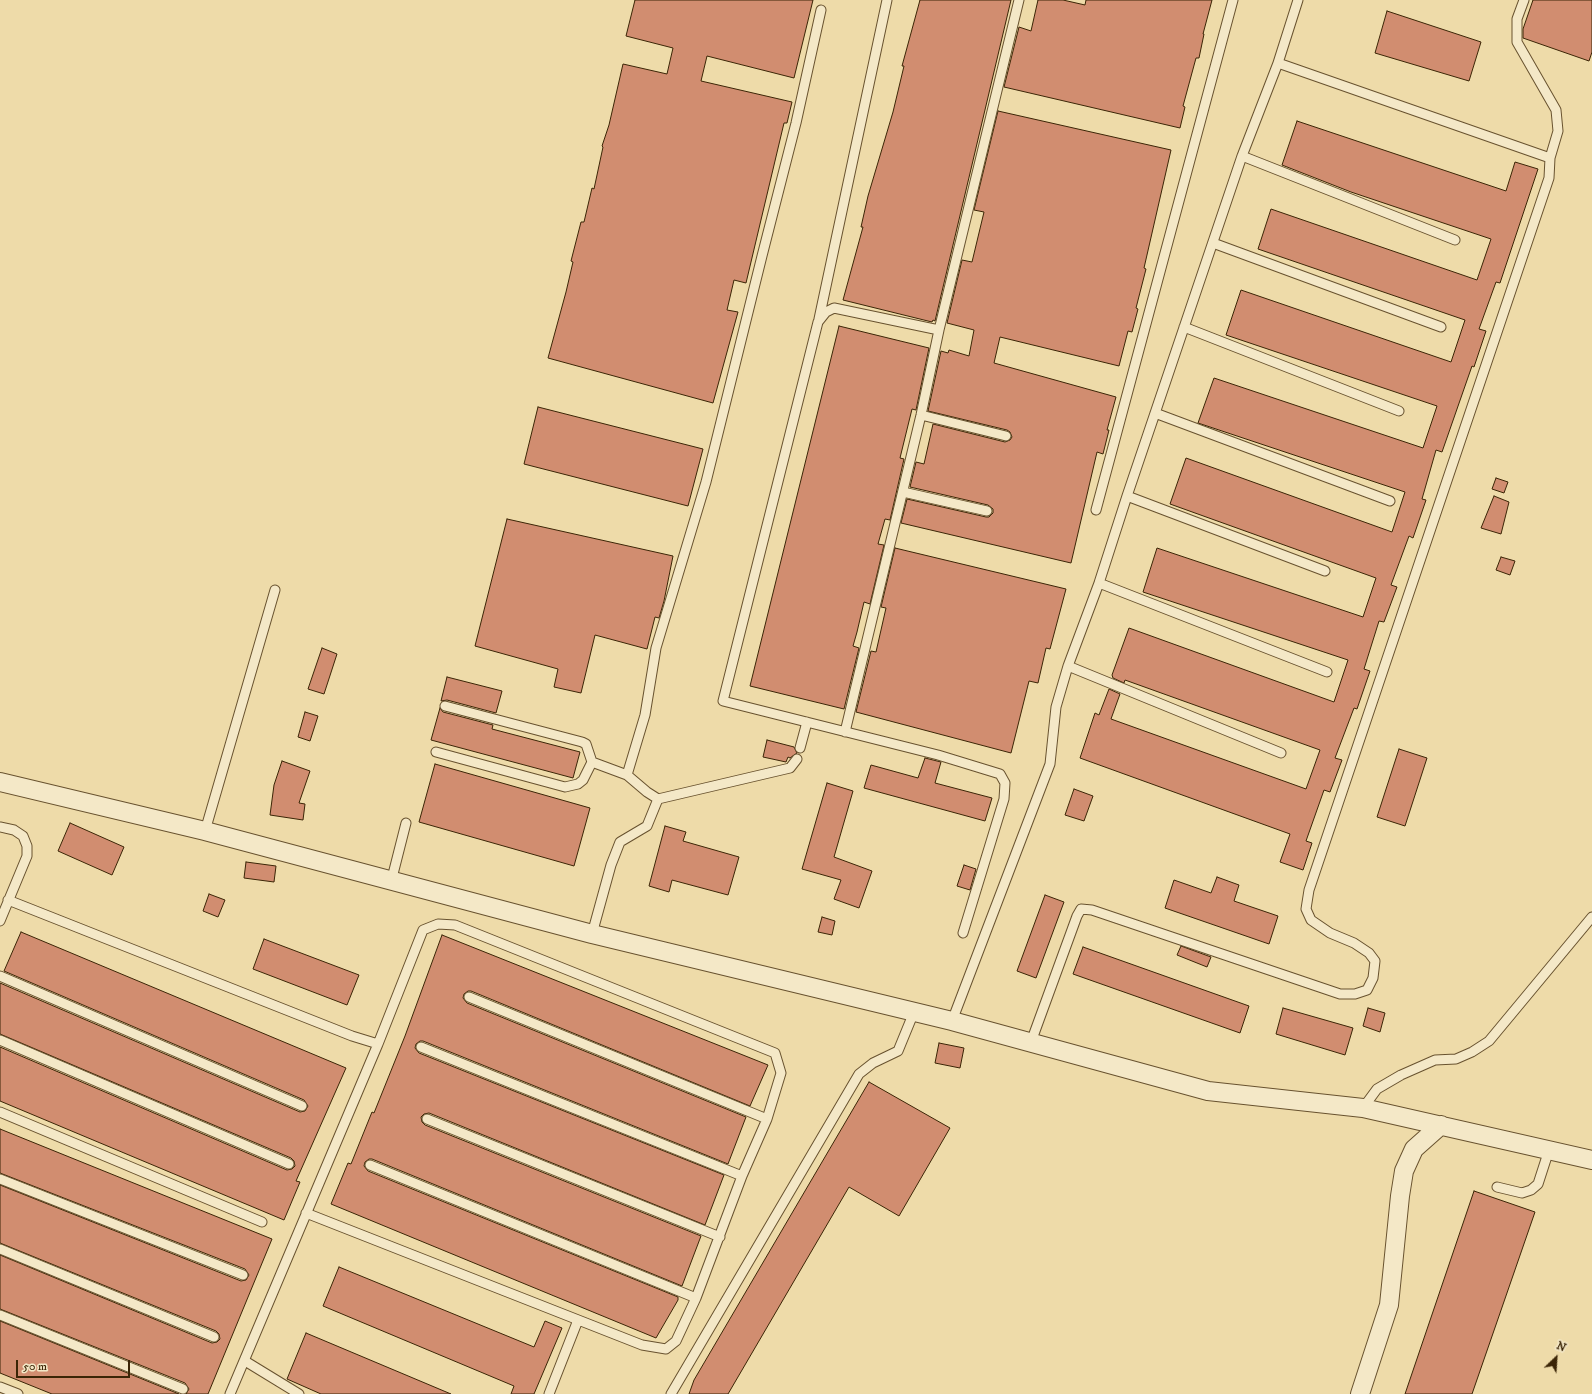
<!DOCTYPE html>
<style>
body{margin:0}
#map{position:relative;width:1592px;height:1394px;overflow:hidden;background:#eedba9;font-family:"IM FELL DW Pica",serif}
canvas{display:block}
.north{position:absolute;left:1536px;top:1338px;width:40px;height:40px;-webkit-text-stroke:3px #f4e8c7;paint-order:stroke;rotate:25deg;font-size:11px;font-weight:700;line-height:16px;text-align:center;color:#3b2506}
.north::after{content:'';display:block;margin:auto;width:14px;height:18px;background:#3b2506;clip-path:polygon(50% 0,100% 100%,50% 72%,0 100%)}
.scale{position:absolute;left:16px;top:1360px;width:114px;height:18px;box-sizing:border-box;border:2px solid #3b2506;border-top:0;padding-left:5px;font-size:12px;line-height:14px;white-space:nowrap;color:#3b2506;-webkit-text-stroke:3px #f4e8c7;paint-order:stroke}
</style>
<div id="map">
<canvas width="1592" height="1394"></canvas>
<div class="north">N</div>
<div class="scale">50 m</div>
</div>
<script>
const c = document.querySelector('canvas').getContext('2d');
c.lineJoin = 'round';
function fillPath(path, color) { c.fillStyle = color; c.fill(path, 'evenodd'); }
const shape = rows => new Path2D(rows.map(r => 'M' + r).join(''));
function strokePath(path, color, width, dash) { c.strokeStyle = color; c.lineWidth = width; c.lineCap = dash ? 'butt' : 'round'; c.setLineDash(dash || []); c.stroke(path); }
const building = shape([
 [635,0,813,0,794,78,707,56,701,81,792,102,787,123,784,123,746,283,734,280,727,310,738,312,713,403,548,358,566,292,573,262,571,261,581,222,584,222,592,188,594,189,603,147,602,146,609,125,623,64,667,74,673,48,626,36,635,0],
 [920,0,1011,0,935,321,933,320,932,322,843,300,863,227,861,227,868,196,893,112,904,66,902,66,920,0],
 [1038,0,1063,0,1085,5,1086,0,1212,0,1203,34,1204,34,1199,58,1196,58,1183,106,1185,107,1180,128,1004,87,1019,27,1031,31,1038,0],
 [1533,0,1592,0,1592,52,1589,61,1523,38,1523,29,1533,0],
 [1387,11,1481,42,1469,81,1375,53,1387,11],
 [998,111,1171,150,1144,268,1146,269,1136,308,1138,309,1132,332,1128,331,1119,366,1000,337,994,363,1116,397,1107,430,1109,430,1103,454,1097,452,1071,563,901,523,907,499,986,517,989,517,993,513,993,509,988,505,910,487,916,462,924,464,933,424,1005,442,1010,440,1012,437,1010,432,1007,430,928,411,941,351,948,353,949,350,969,356,974,330,947,323,962,260,972,262,984,212,974,210,998,111],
 [1297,121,1506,191,1515,162,1538,169,1500,283,1496,282,1479,329,1486,331,1474,367,1472,366,1442,452,1436,450,1422,499,1426,500,1413,538,1409,536,1391,585,1397,587,1384,622,1379,621,1364,669,1370,671,1357,709,1354,708,1335,758,1342,760,1330,792,1324,790,1306,841,1312,843,1303,870,1280,862,1290,834,1080,758,1095,713,1099,715,1109,689,1120,694,1111,719,1306,789,1320,750,1125,680,1124,683,1113,678,1112,675,1129,628,1334,702,1348,660,1143,592,1157,548,1363,617,1376,578,1170,504,1186,458,1392,532,1405,492,1198,423,1214,378,1423,448,1437,406,1226,335,1241,290,1451,362,1465,320,1258,249,1271,209,1477,280,1491,239,1351,192,1282,165,1297,121],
 [839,326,929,348,916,410,912,409,900,458,904,459,890,520,885,519,878,544,884,545,870,604,864,602,857,632,853,646,859,648,844,709,750,686,839,326],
 [538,407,703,449,688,506,524,464,538,407],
 [1496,478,1508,482,1504,493,1492,489,1496,478],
 [1494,496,1509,502,1501,534,1481,528,1494,496],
 [507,519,673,556,664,601,659,618,655,617,647,649,595,635,581,693,554,687,558,669,475,646,507,519],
 [895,548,1066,589,1050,649,1046,648,1038,683,1029,681,1011,753,856,712,871,651,876,652,886,608,881,607,895,548],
 [1501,557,1515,561,1510,575,1496,570,1501,557],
 [322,648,337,654,324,694,308,689,322,648],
 [447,677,502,691,496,713,447,700,441,701,447,677],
 [440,708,443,712,493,725,492,729,580,752,573,778,431,740,440,708],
 [305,712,318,716,310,741,298,737,305,712],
 [767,740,794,747,797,753,790,758,788,757,786,762,763,757,767,740],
 [1399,749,1427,758,1405,826,1377,817,1399,749],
 [925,758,941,762,935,783,992,798,985,821,864,788,871,765,918,778,925,758],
 [282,761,310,771,299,803,305,804,303,820,270,815,274,785,282,761],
 [435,764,590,808,574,866,419,822,435,764],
 [827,783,853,791,834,857,872,871,859,908,834,899,841,880,802,869,827,783],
 [1074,789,1093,796,1084,821,1065,815,1074,789],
 [70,823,124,847,112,875,58,851,70,823],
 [665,826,686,832,683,841,739,857,728,895,672,880,669,892,649,886,665,826],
 [246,862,276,866,274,882,244,878,246,862],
 [964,865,976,869,970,890,957,886,964,865],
 [1217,877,1239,885,1234,901,1278,916,1269,944,1165,908,1174,880,1211,893,1217,877],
 [209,894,225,900,218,917,203,911,209,894],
 [1045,895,1064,902,1036,978,1017,971,1045,895],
 [822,917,835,921,832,935,818,932,822,917],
 [21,932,346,1068,296,1181,300,1182,284,1220,0,1101,0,1047,287,1170,292,1169,295,1166,294,1161,291,1158,0,1034,0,983,300,1112,305,1111,308,1106,304,1100,4,971,21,932],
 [442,935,768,1065,750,1106,471,991,468,991,464,994,463,998,467,1003,746,1117,728,1164,423,1041,420,1041,416,1044,415,1048,419,1053,724,1175,705,1225,429,1113,424,1114,421,1117,422,1122,425,1125,701,1236,682,1286,372,1159,369,1159,365,1162,364,1166,368,1171,678,1297,678,1300,656,1338,331,1204,348,1163,351,1164,372,1112,374,1113,405,1036,442,935],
 [264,939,359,975,347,1005,253,969,264,939],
 [1181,946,1211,957,1207,967,1177,955,1181,946],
 [1083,947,1249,1006,1240,1033,1073,974,1083,947],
 [1283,1008,1353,1028,1345,1055,1276,1034,1283,1008],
 [1368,1008,1385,1013,1380,1032,1363,1026,1368,1008],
 [939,1043,964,1048,960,1068,935,1063,939,1043],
 [869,1082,950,1128,899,1216,849,1187,728,1394,689,1394,694,1380,869,1082],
 [0,1129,272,1239,208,1394,186,1394,189,1389,185,1383,0,1309,0,1255,212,1343,217,1342,220,1339,219,1334,216,1331,0,1243,0,1185,241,1281,246,1280,249,1275,245,1269,0,1173,0,1129],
 [1474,1191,1535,1212,1472,1394,1405,1394,1474,1191],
 [339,1267,534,1347,545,1321,562,1328,534,1394,511,1394,514,1386,323,1306,339,1267],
 [0,1321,179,1394,52,1394,0,1373,0,1321],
 [306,1333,451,1394,321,1394,287,1379,306,1333]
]);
fillPath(building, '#d18d70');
strokePath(building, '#3b2506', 1);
const lane = shape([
 [1524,0,1517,19,1517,42,1556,110,1558,131,1550,158],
 [1278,63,1298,0],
 [1242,156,1455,240],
 [1213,243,1441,327],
 [819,319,887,0],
 [1184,327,1399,411],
 [1155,413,1390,501],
 [921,415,1006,436],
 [903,492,987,511],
 [1127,496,1325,571],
 [1096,510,1233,0],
 [1099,583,1327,672],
 [1068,666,1281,753],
 [445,706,582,742,586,744,592,762,627,775],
 [845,732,921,415,939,330],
 [800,748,807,722],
 [436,752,565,787,578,784,583,780,592,762],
 [658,799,790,768,797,759],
 [0,827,14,830,23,836,27,846,27,856,0,921],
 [205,831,275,590],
 [391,882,406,823],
 [8,900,352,1036,378,1044,230,1394],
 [963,933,1004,799,1005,783,1000,774,938,755,723,701,818,322,826,312,834,308,939,330,1019,0],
 [592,934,611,865,620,842,647,826,658,799,647,792,627,775,645,715,656,648,706,482,762,256,796,123,821,10],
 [0,976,302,1106],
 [469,997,767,1119],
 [952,1021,1050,764,1056,707,1068,666,1099,583,1127,496,1242,156,1278,63,1550,158,1549,178,1309,890,1306,909,1311,920,1330,933,1354,943,1369,953,1375,961,1373,978,1367,990,1355,994,1340,994,1092,910,1081,909,1077,916,1031,1042],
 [0,1040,289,1164],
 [421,1047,742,1176],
 [1363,1108,1377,1089,1401,1075,1435,1060,1456,1059,1472,1052,1489,1041,1592,917],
 [0,1112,262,1222],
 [427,1119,720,1237],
 [370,1165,696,1298],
 [0,1179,243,1275],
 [1497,1187,1522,1193,1531,1190,1538,1184,1549,1150],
 [306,1213,642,1345,666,1349,676,1341,696,1298,742,1176,767,1119,781,1073,775,1053,455,925,438,924,423,930,378,1044],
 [0,1249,214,1337],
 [0,1315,183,1389],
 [245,1361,299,1394],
 [0,1387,18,1394],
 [549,1394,578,1320],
 [671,1394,859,1074,873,1063,898,1051,914,1012]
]);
const street = shape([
 [0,782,205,831,592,934,952,1021,1208,1091,1363,1108,1592,1160],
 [1360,1394,1389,1305,1400,1196,1404,1171,1414,1149,1441,1125]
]);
strokePath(lane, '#68522f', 11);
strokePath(street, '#68522f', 20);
strokePath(lane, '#f4e8c7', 9);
strokePath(street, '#f4e8c7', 18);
</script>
